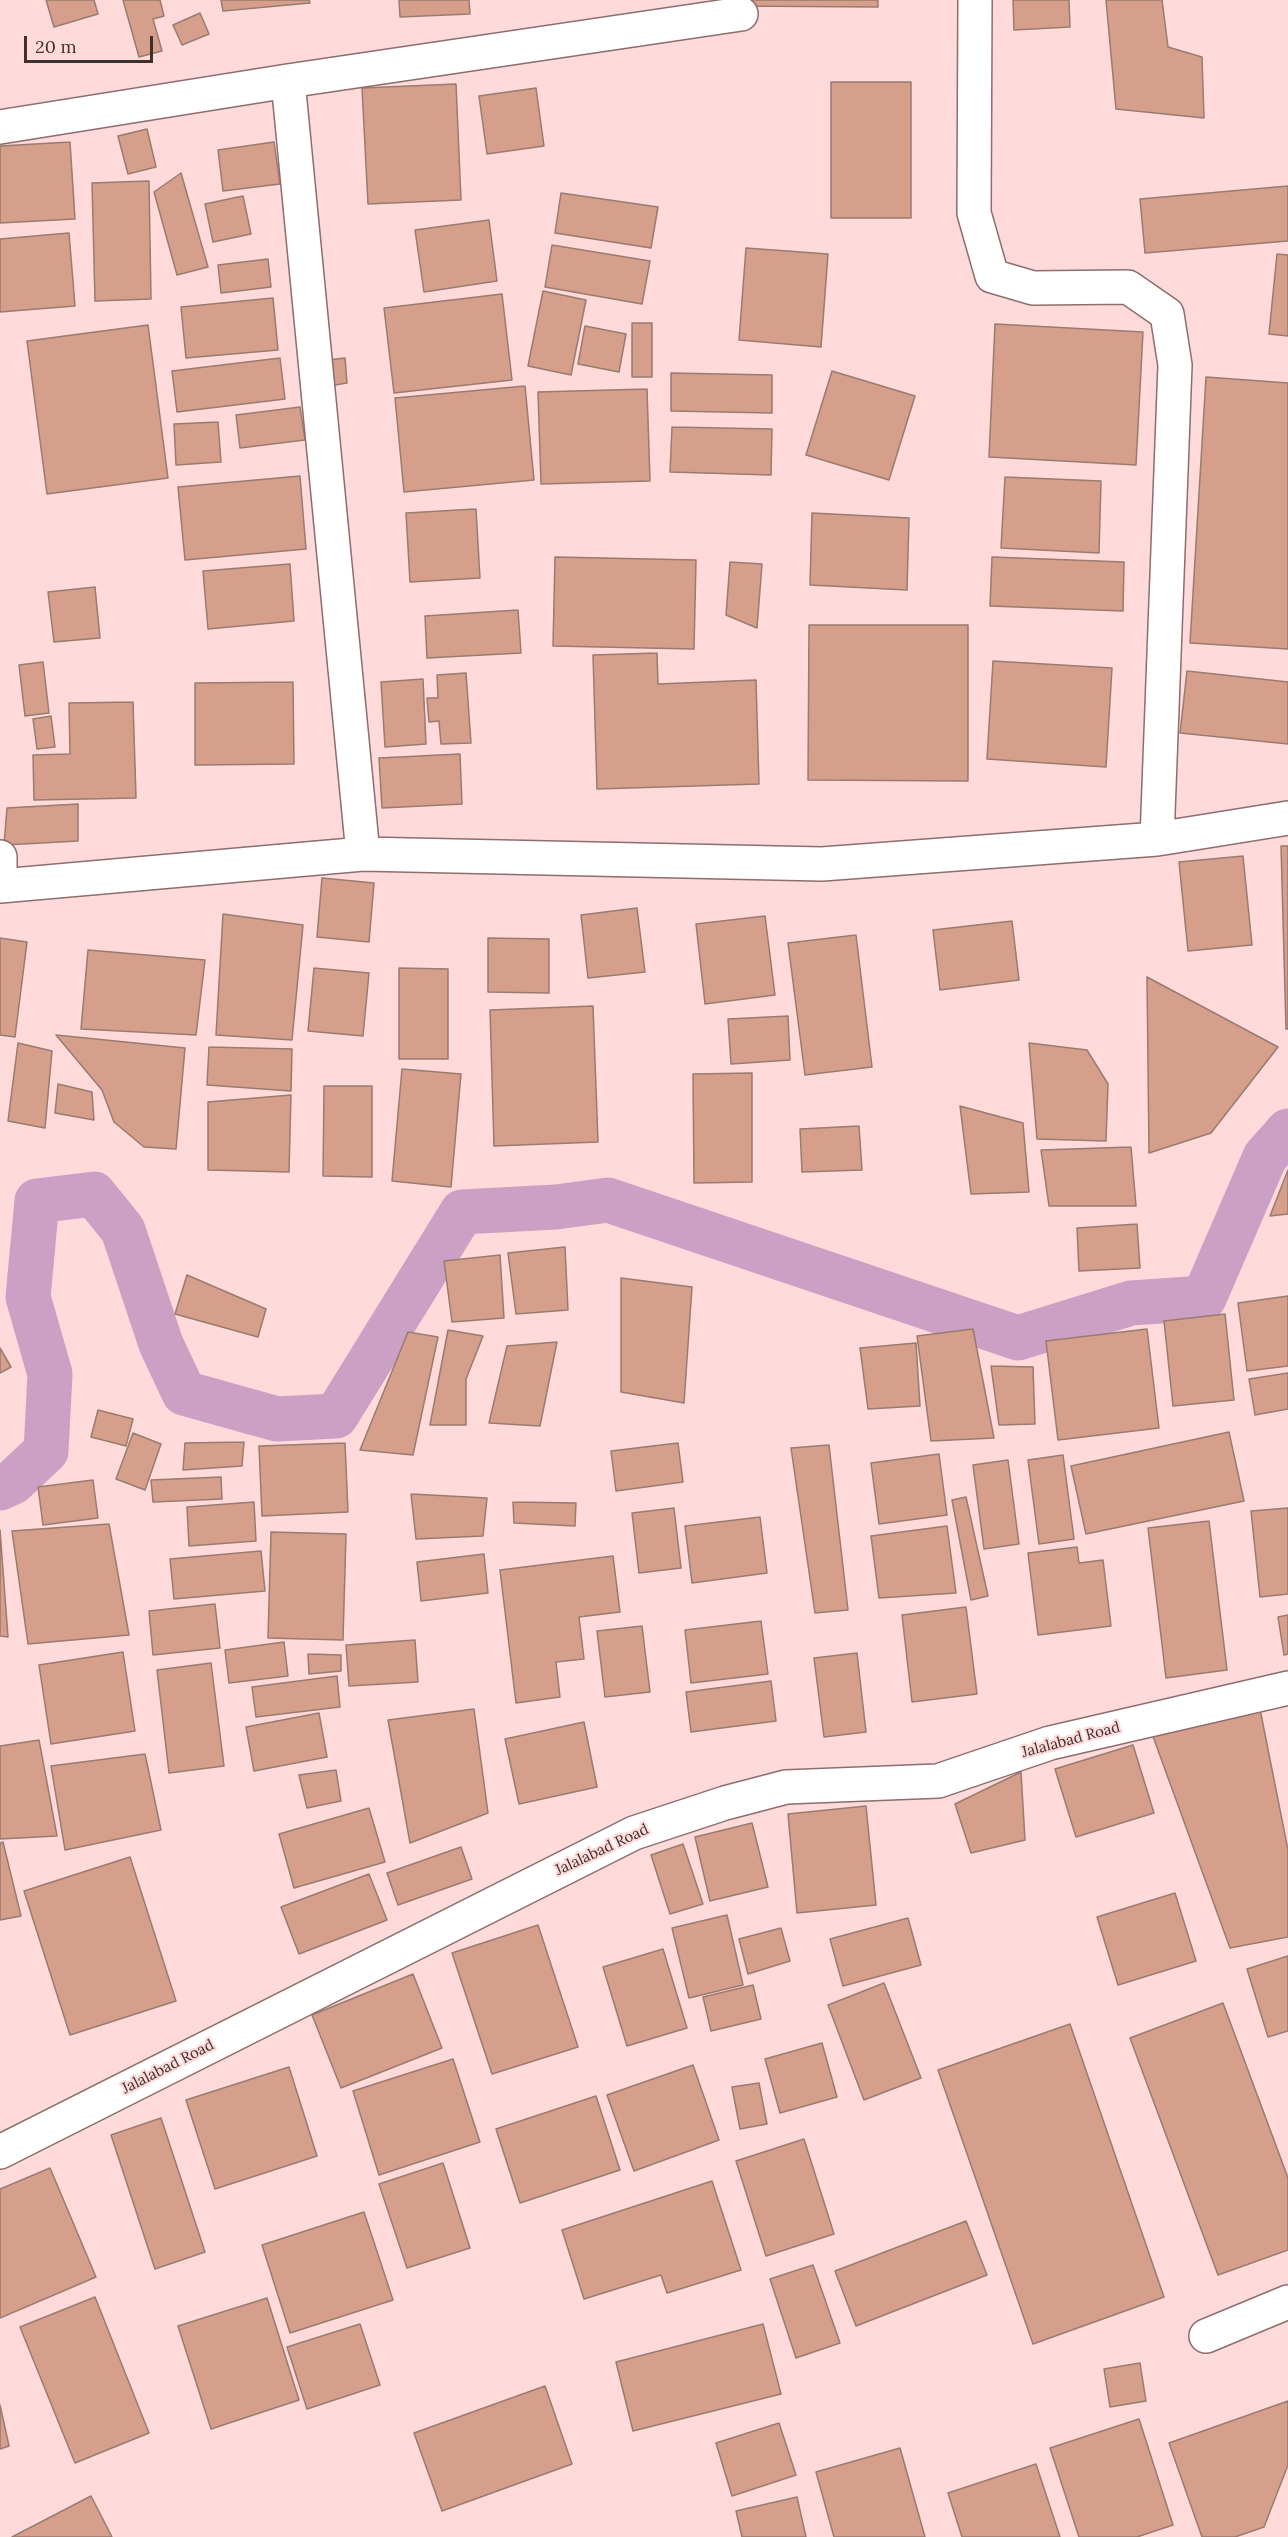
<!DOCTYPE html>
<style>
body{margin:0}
#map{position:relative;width:1288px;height:2537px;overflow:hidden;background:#ffdada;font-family:Lora,serif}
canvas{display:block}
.scale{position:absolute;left:24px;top:36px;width:129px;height:27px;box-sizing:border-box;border:3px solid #3e3030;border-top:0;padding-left:8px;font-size:18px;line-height:21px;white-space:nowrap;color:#3e3030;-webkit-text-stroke:4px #ffdada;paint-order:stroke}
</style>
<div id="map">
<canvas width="1288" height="2537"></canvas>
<div class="scale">20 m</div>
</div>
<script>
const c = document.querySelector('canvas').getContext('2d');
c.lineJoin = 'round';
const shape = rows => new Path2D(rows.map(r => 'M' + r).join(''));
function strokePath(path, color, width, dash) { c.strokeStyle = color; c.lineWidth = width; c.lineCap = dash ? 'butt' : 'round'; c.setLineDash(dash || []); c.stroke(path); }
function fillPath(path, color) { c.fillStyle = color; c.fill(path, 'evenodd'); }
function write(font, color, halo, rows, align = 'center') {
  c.font = font + ' Lora,serif'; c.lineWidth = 4.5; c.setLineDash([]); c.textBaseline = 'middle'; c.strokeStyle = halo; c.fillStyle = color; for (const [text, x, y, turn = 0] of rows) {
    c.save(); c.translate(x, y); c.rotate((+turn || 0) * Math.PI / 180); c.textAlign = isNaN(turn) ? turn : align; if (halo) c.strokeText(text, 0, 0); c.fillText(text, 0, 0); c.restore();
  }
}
strokePath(shape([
 [0,1488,13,1482,46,1451,50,1374,28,1297,37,1201,94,1194,123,1230,161,1344,184,1393,277,1419,336,1416,462,1212,556,1207,608,1200,1018,1338,1131,1303,1204,1298,1265,1157,1288,1131]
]), '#caa0c5', 45);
const building = shape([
 [46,0,94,0,98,14,54,27,46,0],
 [123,0,160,0,164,16,153,19,162,51,139,57,123,0],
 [221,0,309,0,310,3,223,11,221,0],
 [399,0,469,0,470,14,400,17,399,0],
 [733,0,878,0,878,7,733,6,733,0],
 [1013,0,1069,0,1070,27,1014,30,1013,0],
 [1106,0,1162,0,1168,47,1202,57,1204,118,1116,109,1106,0],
 [200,13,209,34,182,45,173,25,200,13],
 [831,82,911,82,911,218,831,218,831,82],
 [456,84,461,200,368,204,362,88,456,84],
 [536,88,544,146,487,154,479,96,536,88],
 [147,129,156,167,128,174,118,136,147,129],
 [70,142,75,219,0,223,0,146,70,142],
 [274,142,280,184,223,191,218,150,274,142],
 [181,173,208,267,177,275,154,192,181,173],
 [149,181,151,299,95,301,92,183,149,181],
 [1288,186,1288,241,1145,253,1140,199,1288,186],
 [561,193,658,207,651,248,555,233,561,193],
 [243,196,251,234,213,242,205,204,243,196],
 [489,220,497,281,424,292,415,230,489,220],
 [69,233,75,306,0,312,0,239,69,233],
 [552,245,650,261,642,304,545,287,552,245],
 [746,248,828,254,821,347,739,340,746,248],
 [1277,254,1288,255,1288,336,1269,334,1277,254],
 [268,259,271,287,221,293,218,265,268,259],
 [543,291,586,300,571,375,528,366,543,291],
 [502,294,512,380,394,393,384,308,502,294],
 [273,298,278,350,186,358,181,307,273,298],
 [632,323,652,323,652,377,632,377,632,323],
 [995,324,1143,332,1136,465,989,457,995,324],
 [148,325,168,478,47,494,27,341,148,325],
 [585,326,626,334,619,372,578,364,585,326],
 [280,358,285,399,177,412,172,371,280,358],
 [345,358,347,383,329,386,326,360,345,358],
 [832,371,915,396,889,480,806,455,832,371],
 [671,373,772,375,772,413,671,411,671,373],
 [1206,377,1288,383,1288,649,1190,643,1206,377],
 [525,386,534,480,404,492,395,398,525,386],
 [647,389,650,481,541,484,538,392,647,389],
 [300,407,305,440,240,448,236,415,300,407],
 [218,422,221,462,176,465,174,424,218,422],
 [672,427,772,429,771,475,670,472,672,427],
 [300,476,306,549,185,560,178,487,300,476],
 [1005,477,1101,481,1099,553,1001,548,1005,477],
 [476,509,480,578,410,582,406,513,476,509],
 [812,513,909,518,907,590,810,585,812,513],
 [555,557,696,560,694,649,553,646,555,557],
 [992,557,1124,562,1123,611,990,606,992,557],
 [730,562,762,564,757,628,726,615,730,562],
 [290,564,294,621,208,629,203,571,290,564],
 [95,587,100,638,54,642,48,592,95,587],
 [518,610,521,653,427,658,425,616,518,610],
 [809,625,968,625,968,781,808,780,809,625],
 [657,653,658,684,756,680,759,784,597,789,593,655,657,653],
 [993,661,1112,668,1106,767,987,759,993,661],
 [43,662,49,713,25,716,19,665,43,662],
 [1187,671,1288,682,1288,744,1180,733,1187,671],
 [466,673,471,743,441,744,439,721,429,722,427,698,438,698,437,675,466,673],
 [423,679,426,744,385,747,381,682,423,679],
 [293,682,294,764,195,765,195,683,293,682],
 [133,702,136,798,34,800,33,755,70,754,69,703,133,702],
 [51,716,55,747,37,749,33,719,51,716],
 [460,754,462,804,382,808,379,758,460,754],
 [78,804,78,841,4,845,7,808,78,804],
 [1281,846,1288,846,1288,1029,1286,1029,1281,846],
 [1243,856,1252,945,1188,951,1179,862,1243,856],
 [322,878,374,883,369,942,317,937,322,878],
 [637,908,645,972,588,978,581,915,637,908],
 [223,914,303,925,292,1040,216,1035,223,914],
 [765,916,775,995,705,1004,696,924,765,916],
 [1012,921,1019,980,940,990,933,930,1012,921],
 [856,935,872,1067,805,1075,788,943,856,935],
 [0,938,27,942,15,1037,0,1035,0,938],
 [488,938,549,939,549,993,488,992,488,938],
 [88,950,205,960,196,1035,81,1029,88,950],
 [314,968,369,973,363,1036,308,1031,314,968],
 [399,968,448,969,448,1059,399,1059,399,968],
 [1147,977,1278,1047,1211,1133,1149,1153,1147,977],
 [593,1006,598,1142,494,1146,490,1010,593,1006],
 [788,1016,790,1060,731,1064,728,1019,788,1016],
 [56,1035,185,1048,176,1149,144,1147,114,1122,102,1090,56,1035],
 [18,1043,52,1051,45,1128,8,1121,18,1043],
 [1029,1043,1087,1050,1108,1084,1106,1141,1037,1139,1029,1043],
 [209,1047,292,1049,291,1091,207,1085,209,1047],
 [402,1069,461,1074,451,1187,392,1181,402,1069],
 [752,1073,752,1182,694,1183,693,1074,752,1073],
 [58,1084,92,1092,94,1120,55,1113,58,1084],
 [324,1086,372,1086,372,1177,323,1176,324,1086],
 [291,1095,289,1172,208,1170,208,1102,291,1095],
 [960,1106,1023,1123,1029,1192,971,1194,960,1106],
 [859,1126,862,1170,802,1172,800,1129,859,1126],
 [1131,1147,1136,1206,1049,1206,1041,1150,1131,1147],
 [1288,1170,1288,1214,1270,1216,1288,1170],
 [1137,1224,1140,1268,1079,1271,1077,1228,1137,1224],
 [565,1247,568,1310,516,1314,508,1253,565,1247],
 [500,1255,504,1318,452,1322,444,1261,500,1255],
 [187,1275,266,1309,258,1337,175,1314,187,1275],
 [621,1278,692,1287,684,1403,621,1392,621,1278],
 [1288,1296,1288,1366,1247,1371,1238,1303,1288,1296],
 [1225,1314,1234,1400,1173,1406,1164,1321,1225,1314],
 [973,1329,994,1438,931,1441,917,1336,973,1329],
 [1147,1329,1159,1428,1058,1440,1046,1341,1147,1329],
 [448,1330,483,1336,466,1379,466,1425,430,1425,448,1330],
 [408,1332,438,1337,413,1455,360,1450,408,1332],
 [557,1342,540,1426,489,1423,507,1346,557,1342],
 [916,1343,920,1406,868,1409,860,1348,916,1343],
 [0,1348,11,1367,0,1373,0,1348],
 [991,1366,1033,1367,1035,1424,999,1425,991,1366],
 [1288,1373,1288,1409,1255,1415,1249,1379,1288,1373],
 [98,1410,133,1419,126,1446,91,1437,98,1410],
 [1229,1432,1244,1501,1086,1534,1071,1466,1229,1432],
 [133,1433,161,1444,145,1490,116,1479,133,1433],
 [244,1442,242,1466,183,1470,185,1443,244,1442],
 [345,1443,348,1512,262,1516,259,1446,345,1443],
 [678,1443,683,1482,616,1491,611,1451,678,1443],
 [829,1445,848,1610,815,1613,791,1448,829,1445],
 [939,1454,947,1515,879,1524,871,1463,939,1454],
 [1063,1455,1074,1539,1039,1544,1028,1460,1063,1455],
 [1008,1460,1019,1544,984,1549,973,1465,1008,1460],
 [221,1477,222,1499,153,1502,151,1480,221,1477],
 [93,1480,98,1518,43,1525,38,1487,93,1480],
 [411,1494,487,1498,483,1536,416,1539,411,1494],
 [966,1497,988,1596,971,1600,952,1500,966,1497],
 [254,1502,256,1541,189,1546,187,1507,254,1502],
 [513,1502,576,1503,575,1526,514,1523,513,1502],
 [674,1508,681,1568,639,1573,632,1513,674,1508],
 [1288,1508,1288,1594,1260,1597,1251,1511,1288,1508],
 [760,1517,767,1573,692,1583,685,1526,760,1517],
 [1209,1521,1227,1670,1166,1678,1148,1528,1209,1521],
 [109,1524,129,1635,28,1644,12,1531,109,1524],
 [947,1526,956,1593,879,1598,871,1536,947,1526],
 [0,1530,8,1637,0,1636,0,1530],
 [271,1532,346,1534,343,1640,268,1638,271,1532],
 [1077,1547,1079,1563,1103,1560,1111,1626,1038,1635,1028,1553,1077,1547],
 [261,1551,265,1591,174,1599,170,1559,261,1551],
 [484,1554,488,1593,421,1601,417,1562,484,1554],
 [613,1556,620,1612,579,1617,584,1659,556,1662,560,1697,516,1703,500,1570,613,1556],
 [215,1604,220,1648,153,1655,149,1611,215,1604],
 [966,1607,977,1694,912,1702,902,1615,966,1607],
 [1288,1615,1288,1654,1284,1655,1278,1617,1288,1615],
 [761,1621,768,1674,691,1683,685,1630,761,1621],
 [642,1626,650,1692,605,1697,597,1631,642,1626],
 [415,1640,418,1682,349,1686,346,1645,415,1640],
 [284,1642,288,1676,229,1683,225,1650,284,1642],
 [123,1652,135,1731,51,1744,39,1665,123,1652],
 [857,1653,866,1732,824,1737,814,1658,857,1653],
 [308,1654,341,1655,341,1671,309,1674,308,1654],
 [211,1663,224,1766,169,1773,157,1670,211,1663],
 [337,1676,340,1707,256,1717,252,1687,337,1676],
 [771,1681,776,1721,691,1732,686,1692,771,1681],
 [474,1709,488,1813,410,1843,388,1720,474,1709],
 [1260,1709,1288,1850,1288,1937,1230,1948,1151,1731,1260,1709],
 [319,1713,327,1757,254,1771,246,1727,319,1713],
 [584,1722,597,1787,519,1804,505,1739,584,1722],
 [39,1740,57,1836,0,1839,0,1746,39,1740],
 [1133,1745,1154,1813,1076,1837,1055,1769,1133,1745],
 [145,1754,161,1830,65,1850,51,1766,145,1754],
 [336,1770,341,1801,307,1808,299,1775,336,1770],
 [1021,1772,1025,1840,971,1853,955,1804,1021,1772],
 [866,1806,876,1905,797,1913,788,1814,866,1806],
 [369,1808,385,1862,294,1888,279,1834,369,1808],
 [752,1823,768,1887,710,1901,695,1837,752,1823],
 [3,1842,21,1916,0,1920,0,1843,3,1842],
 [683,1844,703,1904,670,1914,651,1855,683,1844],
 [461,1847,472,1879,398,1905,387,1873,461,1847],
 [130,1857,176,2001,70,2035,24,1891,130,1857],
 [369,1874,387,1920,299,1954,281,1907,369,1874],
 [1175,1893,1196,1961,1118,1985,1097,1917,1175,1893],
 [727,1915,743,1985,689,1998,672,1928,727,1915],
 [908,1918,921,1965,843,1986,830,1939,908,1918],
 [538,1925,578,2047,492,2074,452,1953,538,1925],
 [781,1928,790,1961,748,1974,739,1939,781,1928],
 [663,1949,687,2028,627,2046,603,1967,663,1949],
 [1288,1956,1288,2031,1268,2037,1247,1969,1288,1956],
 [413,1974,442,2048,341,2088,312,2015,413,1974],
 [884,1983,921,2078,864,2100,828,2005,884,1983],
 [753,1985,761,2019,711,2031,703,1997,753,1985],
 [1223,2003,1288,2178,1288,2250,1218,2275,1130,2038,1223,2003],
 [1070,2024,1164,2297,1033,2344,938,2070,1070,2024],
 [822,2043,837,2097,780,2113,765,2059,822,2043],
 [453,2059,480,2142,379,2175,353,2091,453,2059],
 [693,2065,719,2140,634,2171,607,2095,693,2065],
 [289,2067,317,2156,215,2189,186,2100,289,2067],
 [759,2083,767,2124,740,2129,732,2087,759,2083],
 [596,2096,620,2170,520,2203,496,2129,596,2096],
 [161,2118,205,2252,155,2269,111,2135,161,2118],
 [804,2139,834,2234,766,2256,736,2161,804,2139],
 [443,2163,470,2248,407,2268,379,2184,443,2163],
 [50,2168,96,2277,0,2318,0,2189,50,2168],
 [712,2181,741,2270,667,2293,661,2275,584,2299,562,2230,712,2181],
 [364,2212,393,2300,290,2333,262,2245,364,2212],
 [966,2221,987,2275,856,2326,835,2271,966,2221],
 [813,2265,840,2343,796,2358,770,2279,813,2265],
 [95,2297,149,2433,75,2463,20,2327,95,2297],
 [267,2298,299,2400,211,2429,178,2326,267,2298],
 [360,2324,380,2385,307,2409,287,2347,360,2324],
 [763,2324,781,2394,633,2431,616,2362,763,2324],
 [1140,2363,1146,2401,1110,2407,1104,2369,1140,2363],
 [545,2386,572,2464,442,2511,414,2433,545,2386],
 [1288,2401,1288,2465,1264,2527,1235,2537,1202,2537,1169,2443,1288,2401],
 [0,2405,9,2446,0,2449,0,2405],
 [1139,2419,1173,2525,1137,2537,1079,2537,1050,2448,1139,2419],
 [779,2423,796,2475,732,2496,716,2443,779,2423],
 [900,2448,925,2537,834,2537,816,2472,900,2448],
 [1036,2464,1060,2537,962,2537,948,2493,1036,2464],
 [91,2496,112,2537,12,2537,91,2496],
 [797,2497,806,2537,742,2537,736,2511,797,2497]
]);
fillPath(building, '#d69f8b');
strokePath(building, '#997b6f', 1.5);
const minor = shape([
 [975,0,974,213,992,276,1033,288,1128,287,1167,314,1175,365,1157,839],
 [288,81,363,854],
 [0,127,288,81,741,14],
 [0,857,0,886],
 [0,886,363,854,822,864,1157,839,1288,818],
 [0,2152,634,1833,725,1803,786,1787,938,1781,1050,1743,1288,1688],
 [1206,2336,1288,2302]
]);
strokePath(minor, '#8d6d6d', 36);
strokePath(minor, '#fff', 33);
write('15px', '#3e3030', '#ffdada', [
 ["Jalalabad Road",1071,1740,-15],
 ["Jalalabad Road",602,1850,-25],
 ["Jalalabad Road",168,2067,-27]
]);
</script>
